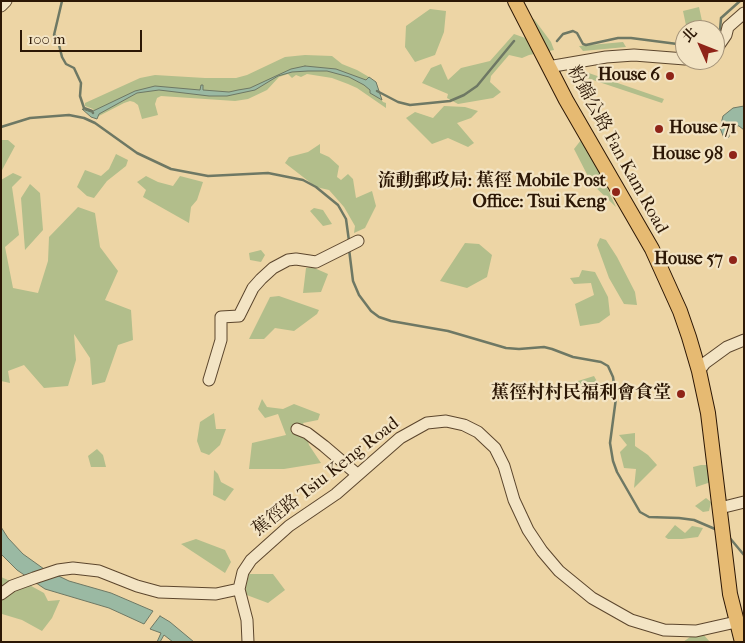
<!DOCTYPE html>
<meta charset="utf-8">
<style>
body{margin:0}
#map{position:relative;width:745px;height:643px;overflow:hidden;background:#edd5a5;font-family:"IM FELL French Canon","Noto Serif TC",serif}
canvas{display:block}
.frame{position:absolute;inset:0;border:2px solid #2c1705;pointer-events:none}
.north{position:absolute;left:675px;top:20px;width:50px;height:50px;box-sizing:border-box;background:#f3e4c4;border:1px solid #a39278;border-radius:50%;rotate:314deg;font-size:14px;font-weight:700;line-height:20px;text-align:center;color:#2c1705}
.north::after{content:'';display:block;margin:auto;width:18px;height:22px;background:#8f2418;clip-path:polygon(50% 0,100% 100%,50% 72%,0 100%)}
.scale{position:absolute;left:20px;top:30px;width:122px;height:22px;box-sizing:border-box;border:2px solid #2c1705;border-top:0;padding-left:6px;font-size:15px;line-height:18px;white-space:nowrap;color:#2c1705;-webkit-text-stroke:4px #f3e4c4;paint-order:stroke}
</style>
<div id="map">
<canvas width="745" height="643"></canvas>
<div class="frame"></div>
<div class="north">北</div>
<div class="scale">100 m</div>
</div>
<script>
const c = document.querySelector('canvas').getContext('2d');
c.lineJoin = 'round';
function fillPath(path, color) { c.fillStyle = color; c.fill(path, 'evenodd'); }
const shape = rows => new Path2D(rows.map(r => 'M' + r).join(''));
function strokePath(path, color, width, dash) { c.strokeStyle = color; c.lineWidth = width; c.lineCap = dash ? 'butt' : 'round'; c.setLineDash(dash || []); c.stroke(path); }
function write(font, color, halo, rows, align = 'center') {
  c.font = font + ' "IM FELL French Canon","Noto Serif TC",serif'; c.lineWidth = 4.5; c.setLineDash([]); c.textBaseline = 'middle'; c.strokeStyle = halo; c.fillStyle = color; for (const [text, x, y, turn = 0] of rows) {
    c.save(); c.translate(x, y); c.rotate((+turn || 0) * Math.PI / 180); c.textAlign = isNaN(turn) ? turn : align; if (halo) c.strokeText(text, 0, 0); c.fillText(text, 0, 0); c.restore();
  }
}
fillPath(shape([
 [699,7,704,30,687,30,683,11],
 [430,9,446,11,444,32,435,55,415,62,405,47,406,26],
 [524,16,534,19,551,42,554,50,529,55,522,58,509,55,491,76,490,82,501,92,493,98,458,104,447,98,448,94,422,83,431,68,441,64,448,80,461,68,490,61,514,34,531,40],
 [623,42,626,47,583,51,579,46],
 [305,55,332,56,342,64,357,70,369,77,366,80,383,102,386,103,386,108,357,88,348,84,332,78,307,74,301,77,296,75,292,78,288,74,279,77,267,90,248,99,235,101,161,96,157,98,155,104,158,115,142,119,138,105,134,102,130,101,124,103,97,117,93,109,85,106,85,103,140,78,155,75,205,78,236,78,247,75,285,57],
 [580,70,664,99,662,103,578,75],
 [444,106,465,107,478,111,471,118,457,123,474,143,468,147,448,138,432,144,406,118,415,112,433,118],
 [1,140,8,140,15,146,1,172],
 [581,140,589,148,616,207,592,184,574,149],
 [320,144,320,153,329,157,339,166,337,177,341,180,348,174,353,179,356,198,372,191,376,206,365,228,354,233,355,226,344,207,329,190,316,187,285,163,289,157,308,152],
 [116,154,128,160,126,166,107,181,94,198,87,196,77,187,85,170,101,176,109,169],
 [13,173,22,177,12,187,19,235,5,247,13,288,38,293,48,261,49,237,78,207,95,213,100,247,118,271,105,300,131,310,133,340,118,345,105,382,92,385,90,358,74,334,76,360,68,386,44,388,24,365,8,371,10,383,1,381,1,180],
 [146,176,158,182,173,186,180,176,203,182,197,200,191,207,189,223,143,197,146,190,137,182],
 [30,184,40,193,43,230,25,250,21,198],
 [314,208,323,210,332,224,323,226,310,211],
 [600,238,606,240,617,257,635,292,637,305,624,304,609,278,597,245],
 [465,243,479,244,492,255,487,277,467,288,440,281],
 [261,250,265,255,261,262,250,260,249,253],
 [312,267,328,274,321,292,303,293,306,268],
 [582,270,595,272,608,297,610,315,599,323,580,326,575,304,594,295,591,283,574,284,570,278,579,277],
 [279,296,319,310,317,314,294,331,275,328,264,339,249,339,270,297],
 [594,376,599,385,598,392,591,397,584,397,573,389,578,381],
 [262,399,267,407,283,409,294,404,320,414,318,420,303,423,309,445,321,463,284,469,249,469,252,443,286,435,278,414,265,418,258,409],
 [214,413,216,429,226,429,220,445,209,455,201,452,197,441,200,422],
 [635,433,635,446,648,455,657,465,634,488,636,469,624,468,620,452,627,445,619,435],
 [97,449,103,455,106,467,91,467,88,456],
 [701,465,719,465,720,479,696,487,693,467],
 [214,470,218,474,221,482,234,489,225,501,213,495],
 [706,498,711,502,709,511,703,512,695,506],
 [675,525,685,533,692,526,703,528,698,537,682,539,668,539,665,537],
 [196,539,225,550,231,562,225,573,181,544],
 [249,574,273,574,285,590,268,603,244,594],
 [1,577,15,583,22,581,44,593,48,601,60,600,52,618,42,631,22,620,2,614],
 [703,634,710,642,683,642,690,637]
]), '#b2be8b');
const water = shape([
 [305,66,336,69,366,80,369,77,376,82,382,100,370,93,370,90,364,85,349,77,327,71,308,71,292,72,278,76,255,90,227,96,209,96,159,90,137,93,99,114,97,119,91,117,82,109,91,112,135,91,155,86,200,90,201,85,203,85,203,90,229,92,238,90,250,88,291,69,305,66],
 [744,106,744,130,739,126,734,125,729,130,729,137,724,138,720,128,723,116,733,108,744,106],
 [1,527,8,538,23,554,44,569,69,581,111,593,153,611,144,624,109,608,45,589,17,570,1,554,1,527],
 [160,616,170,622,194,642,173,642,164,635,160,642,157,642,161,633,150,629,160,616]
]);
fillPath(water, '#9ab9a3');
strokePath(water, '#6e7864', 1);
strokePath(shape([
 [62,1,54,35,59,38,59,45,62,57,66,64,74,68,81,83,80,96,84,108,92,111,93,113],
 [715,39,720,30,721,18,740,1],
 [557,41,563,34,573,31,577,33,583,44,586,45,618,38,631,38,685,45],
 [377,91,398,102,410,105,450,101,464,95,477,86,514,41],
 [1,127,30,118,69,115,84,118,95,123,137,153,171,169,208,176,268,173,303,180,316,187,338,205,346,219,349,241],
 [349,249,353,281,359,295,371,311,379,317,391,321,448,331,506,348,519,349,544,347,552,349,573,357,601,362,608,366,613,377,616,398,610,443,613,461,617,472,640,512,649,517,679,518,694,520,715,529],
 [729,537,744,555]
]), '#6e7864', 2.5);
const minor = shape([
 [1,6,6,1],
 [715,51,726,35,728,27,744,13],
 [548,67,606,57,634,55,685,59],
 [699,371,705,363,727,347,744,340],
 [209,380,221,340,221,317,239,316,253,288,261,279,273,268,288,260,296,259,316,262,358,241],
 [297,429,307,433,324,446,358,475],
 [720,508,744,502],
 [1,594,12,586,34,578,58,570,73,568,99,571,137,586,159,592,216,594,239,589],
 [248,642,247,620,239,589,243,572,251,560,289,526,336,494,400,438,427,423,446,421,464,425,478,432,495,448,504,466,514,500,528,530,542,551,559,571,592,598,631,620,664,630,696,631,736,622]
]);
const major = shape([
 [515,1,566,100,652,249,680,311,689,337,699,371,708,413,730,594,742,642]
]);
strokePath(minor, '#5c462d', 13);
strokePath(major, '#2c1705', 16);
strokePath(minor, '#f3e4c4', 11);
strokePath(major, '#e6ba72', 14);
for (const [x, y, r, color] of [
 [670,76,5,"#8f2418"],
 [659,129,5,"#8f2418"],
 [733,155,5,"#8f2418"],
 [616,192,5,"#8f2418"],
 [733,260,5,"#8f2418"],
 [681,394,5,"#8f2418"]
]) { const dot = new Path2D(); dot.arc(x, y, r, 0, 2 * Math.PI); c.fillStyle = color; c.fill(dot); strokePath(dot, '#f3e4c4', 2); }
write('bold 18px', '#2c1705', '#f3e4c4', [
 ["House 6",660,76],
 ["House 71",669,129,"left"],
 ["House 98",723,155],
 ["流動郵政局: 蕉徑 Mobile Post",606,182],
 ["Office: Tsui Keng",606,203],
 ["House 57",723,260],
 ["蕉徑村村民福利會食堂",671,394]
], 'right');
write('18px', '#2c1705', '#f3e4c4', [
 ["粉錦公路 Fan Kam Road",617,150,61],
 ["蕉徑路 Tsiu Keng Road",326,477,-38]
]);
</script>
